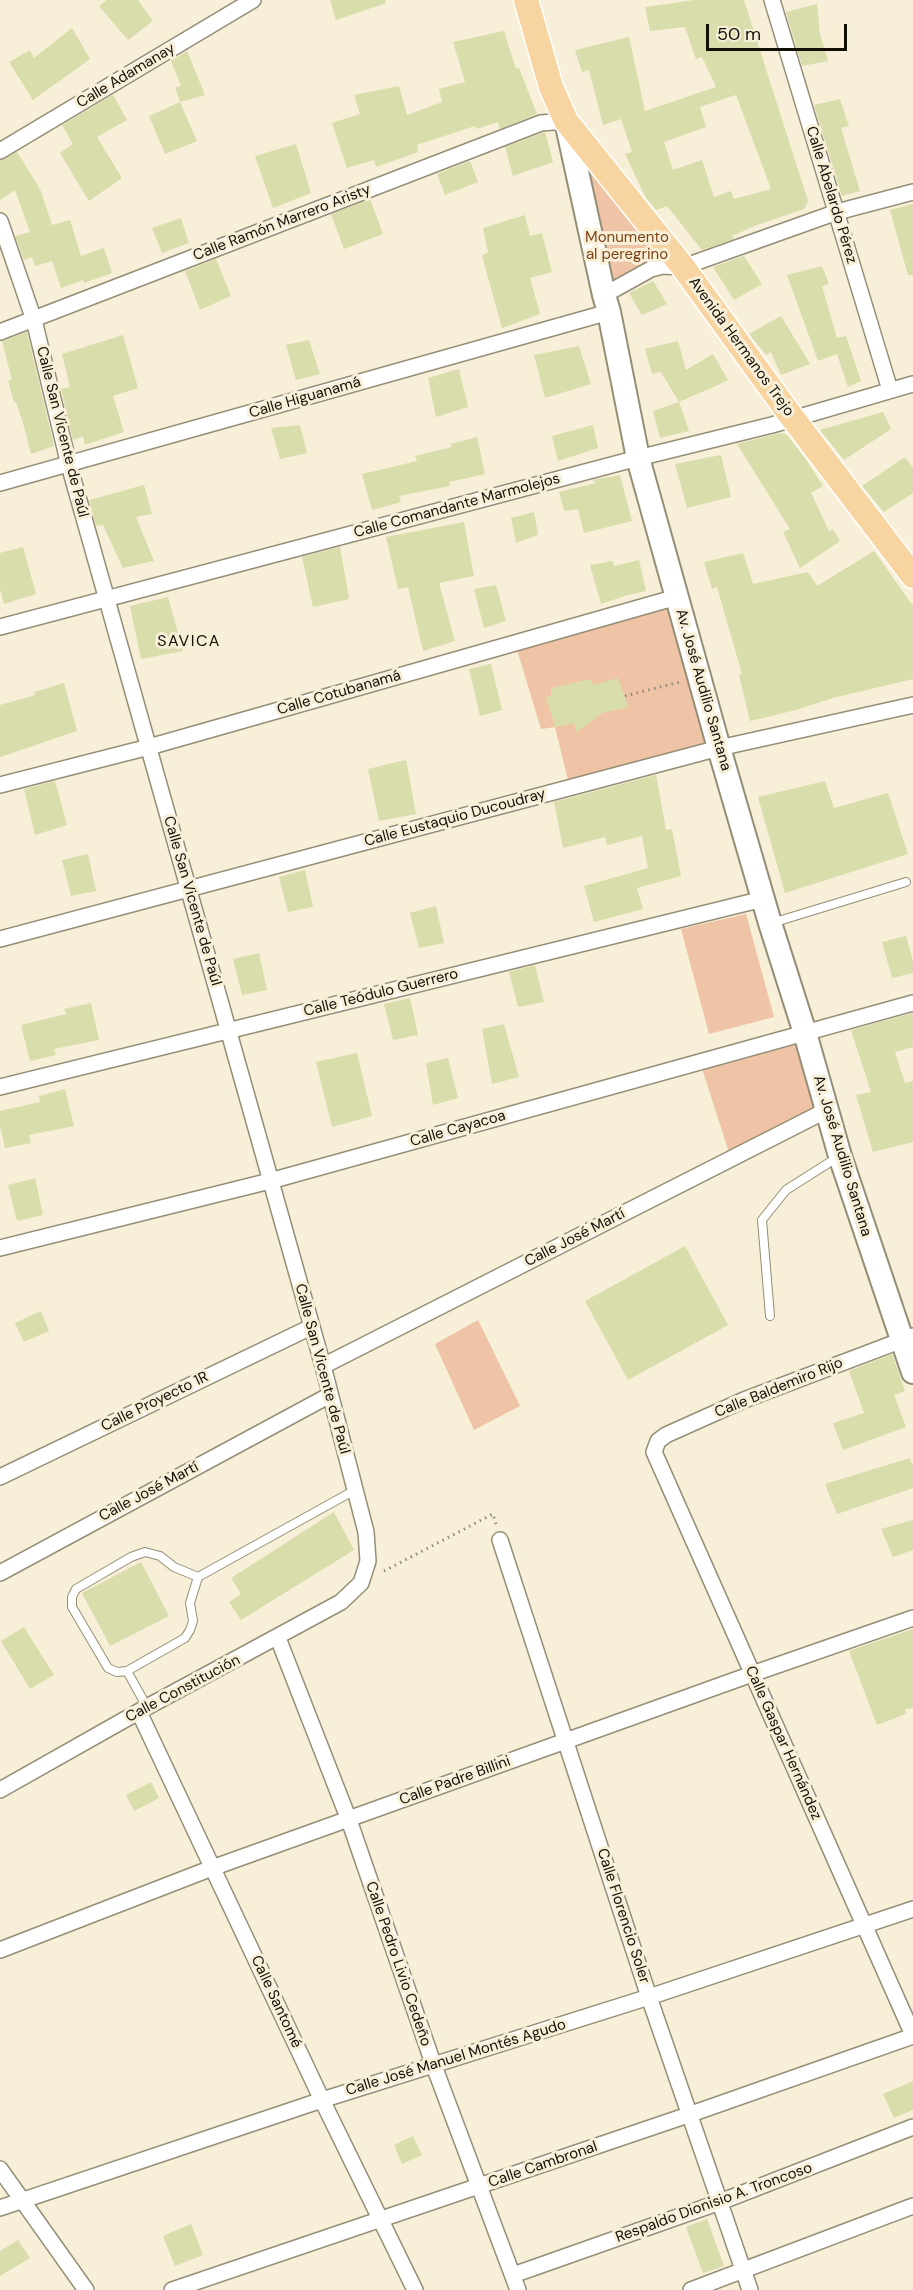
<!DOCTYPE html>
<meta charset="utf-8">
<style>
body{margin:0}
#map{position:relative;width:913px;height:2290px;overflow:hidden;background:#f7efd7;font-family:"DM Sans",sans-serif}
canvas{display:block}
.scale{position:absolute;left:706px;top:24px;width:141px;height:27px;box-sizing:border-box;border:3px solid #120f07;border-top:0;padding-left:8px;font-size:18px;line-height:21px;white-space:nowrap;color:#120f07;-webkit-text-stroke:4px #f7efd7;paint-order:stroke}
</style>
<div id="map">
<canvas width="913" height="2290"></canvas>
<div class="scale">50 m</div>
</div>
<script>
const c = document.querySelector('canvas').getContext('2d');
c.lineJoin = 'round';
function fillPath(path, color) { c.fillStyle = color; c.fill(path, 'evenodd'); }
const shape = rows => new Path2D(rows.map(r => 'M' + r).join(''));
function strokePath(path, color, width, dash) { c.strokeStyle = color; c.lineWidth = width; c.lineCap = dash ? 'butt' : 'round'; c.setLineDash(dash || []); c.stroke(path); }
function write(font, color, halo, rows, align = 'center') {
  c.font = font + ' "DM Sans",sans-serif'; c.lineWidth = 6; c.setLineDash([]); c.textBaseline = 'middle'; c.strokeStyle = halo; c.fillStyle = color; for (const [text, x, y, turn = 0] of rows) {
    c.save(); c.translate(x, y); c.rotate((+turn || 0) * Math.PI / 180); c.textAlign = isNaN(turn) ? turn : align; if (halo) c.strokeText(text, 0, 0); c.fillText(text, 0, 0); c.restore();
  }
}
fillPath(shape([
 [566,121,676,268,604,295],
 [677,597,719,748,570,788,555,727,541,729,515,643],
 [746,914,774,1017,709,1034,681,929],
 [805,1033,827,1110,731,1159,700,1062],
 [478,1320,520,1406,474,1430,435,1344]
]), '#efc3a5');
fillPath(shape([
 [107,0,138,0,153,21,128,40,99,6],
 [330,0,385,0,386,3,336,20],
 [695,0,744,0,808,201,804,209,757,225,732,236,734,239,702,250,667,206,656,210,646,198,625,154,632,152,621,119,603,125,589,70,582,72,575,50,629,37,645,111,716,87,702,57,696,59,685,27,650,31,645,7],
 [736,95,771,189,734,199,731,191,714,197,702,160,673,170,664,142,706,127,700,107],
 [817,4,820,34,828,61,802,66,786,12],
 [72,28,90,59,33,100,9,62,30,50,34,58],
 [504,31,516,69,519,68,537,114,500,129,498,122,476,129,475,126,417,145,418,152,376,167,374,160,347,168,332,123,360,114,354,95,399,86,407,115,442,102,439,89,465,82,453,42],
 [187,51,205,95,180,102,175,87,181,86,171,61],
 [113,95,127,120,97,137,122,178,89,201,60,153,73,144,62,125],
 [840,99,849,126,841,128,860,191,842,196,814,105],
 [180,102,197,141,165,154,149,116],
 [545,132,553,162,513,176,505,147],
 [296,144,311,193,273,208,255,156],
 [17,152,40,189,52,225,70,220,81,256,104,248,112,273,84,283,83,280,61,288,52,261,35,266,32,257,24,260,15,236,30,232,15,190,0,200,0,161],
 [470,161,478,182,445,195,437,174],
 [370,199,383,234,344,249,331,214],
 [913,204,913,275,908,275,890,210],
 [525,215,530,236,542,233,552,272,530,278,540,314,502,328,482,256,488,252,483,228],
 [181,218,189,243,162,253,152,228],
 [744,256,762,284,734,300,713,267],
 [216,259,231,296,200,310,185,271],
 [822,266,829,284,822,286,837,338,846,336,861,381,848,387,837,354,818,361,787,275],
 [653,281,667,304,642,315,629,293],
 [781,316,810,364,781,375,771,352,766,355,749,334],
 [27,332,54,446,31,454,23,423,16,402,14,402,8,381,12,380,2,341],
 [123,335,138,388,113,396,124,432,85,445,83,436,73,440,61,389,70,387,62,354],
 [309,340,320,374,296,380,286,345],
 [678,341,686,370,713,354,728,380,705,391,704,389,704,391,679,402,661,372,652,374,645,349],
 [579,346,591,384,545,398,534,355],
 [459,369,468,407,436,417,428,378],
 [679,402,689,431,660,438,653,411],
 [883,412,891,429,844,460,820,430],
 [300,425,307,453,280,459,271,428],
 [593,425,598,448,558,461,552,436],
 [781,433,787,435,807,461,823,486,811,493,829,531,833,529,840,541,800,568,783,532,790,529,737,444],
 [477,437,485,474,449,482,450,486,399,496,401,502,372,510,362,474,417,461,415,456,452,447,451,444],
 [721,455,731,497,687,508,675,464],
 [905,457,913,468,913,493,884,512,862,486],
 [620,475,632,521,584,533,578,509,564,511,559,492,596,483,592,480],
 [144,485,152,514,136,517,154,561,123,568,103,525,96,526,89,500],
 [534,512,538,535,516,543,511,518],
 [464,522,474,576,439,583,455,641,423,651,408,587,398,589,386,537],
 [23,547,36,594,4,604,0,589,0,553],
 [340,547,349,599,313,607,302,557],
 [874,551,913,606,913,679,833,698,796,710,750,721,739,675,742,674,717,587,712,589,704,562,743,553,753,584,808,572,817,586],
 [639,560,646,591,628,595,601,604,590,565,612,561,614,566],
 [496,585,506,621,484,628,474,589],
 [168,597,183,651,141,659,130,606],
 [491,664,502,710,480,716,469,669],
 [618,678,629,707,602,713,576,733,574,723,555,727,546,697,551,696,551,688,591,679,593,685],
 [64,683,77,731,0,757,0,705,35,695,34,692],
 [406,760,416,814,379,821,368,769],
 [656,775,666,830,672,829,681,876,637,888,643,909,594,922,584,886,648,868,642,836,607,845,605,837,563,848,554,802],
 [55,781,67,825,35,835,24,789],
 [825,781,834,808,888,793,908,854,785,893,758,797],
 [88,854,96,891,71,896,62,860],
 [305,870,313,907,288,912,279,877],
 [436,906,444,943,419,948,410,913],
 [906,936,913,961,913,973,892,978,882,942],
 [259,953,267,990,242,995,233,959],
 [535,965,544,1002,518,1007,509,972],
 [410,998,418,1035,393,1040,384,1004],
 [91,1003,99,1040,54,1049,56,1055,30,1061,21,1025,66,1014,64,1009],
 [913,1013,913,1047,895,1052,905,1083,913,1081,913,1142,873,1152,856,1095,871,1092,851,1030],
 [504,1024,519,1077,492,1084,482,1029],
 [357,1053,372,1116,332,1127,316,1062],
 [448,1058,458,1098,433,1105,426,1063],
 [65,1089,74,1126,29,1135,31,1143,5,1148,0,1126,0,1111,40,1102,39,1096],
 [35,1178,43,1215,17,1221,8,1185],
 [685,1246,728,1325,628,1380,585,1301],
 [41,1311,49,1331,24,1342,15,1323],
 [892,1354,905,1391,894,1395,906,1427,843,1450,833,1423,864,1413,849,1371],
 [910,1458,913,1466,913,1488,837,1514,825,1484],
 [334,1512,354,1550,241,1620,229,1602,241,1594,231,1578],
 [913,1520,913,1550,893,1557,881,1529],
 [141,1562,169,1616,110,1646,82,1593],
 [24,1627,54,1675,30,1689,1,1641],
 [913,1629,913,1708,905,1709,906,1714,877,1725,849,1651],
 [151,1782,159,1798,134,1811,126,1795],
 [913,2081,913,2110,894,2118,883,2094],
 [413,2136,422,2155,402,2164,394,2145],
 [707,2219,724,2266,703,2273,686,2227],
 [191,2224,203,2255,175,2266,163,2236],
 [18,2240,30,2258,0,2276,0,2251]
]), '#d9dcab');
const service = shape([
 [772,923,906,882],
 [770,1316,762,1220,786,1190,838,1157],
 [198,1577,174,1567,160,1556,145,1552,131,1557,76,1589,72,1597,72,1607,108,1668,117,1672,127,1671,185,1638,190,1630,193,1621,190,1603,198,1577,355,1490],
 [127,1671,147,1707]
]);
const minor = shape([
 [772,0,890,390],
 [0,151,253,0],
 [0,221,34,320,69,465,323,1366,366,1532,368,1561,361,1583,341,1602,147,1707,0,1790],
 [604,295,651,269,663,266,683,267,837,212,913,192],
 [0,332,541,123,566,121],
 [0,483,609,312],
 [0,627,638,458,772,425,913,384],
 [0,785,149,747,677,597],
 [0,939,719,748,913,705],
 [0,1087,763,899],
 [0,1248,270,1181,913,1003],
 [913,1336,744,1400,666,1435,658,1441,654,1452,913,2035],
 [323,1366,827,1110],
 [0,1477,311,1327],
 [500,1540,649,1997,750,2290],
 [0,1573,330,1395],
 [278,1638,349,1820,434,2066,518,2290],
 [139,1712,322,2100,415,2290],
 [0,1950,212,1868,752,1674,913,1618],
 [0,2169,86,2290],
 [0,2208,322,2100,649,1997,913,1909],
 [513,2275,720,2202,913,2127],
 [172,2290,691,2114,913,2036],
 [691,2290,913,2206]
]);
const secondary = shape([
 [566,121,604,295,609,312,638,458,719,748,770,923,805,1033,840,1156,913,1372]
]);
const primary = shape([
 [526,0,551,87,566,121,683,267,788,412,913,576]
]);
strokePath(service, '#958e77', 10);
strokePath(minor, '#958e77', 18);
strokePath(secondary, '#958e77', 26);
strokePath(primary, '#fff', 27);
strokePath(shape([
 [625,696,680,682],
 [384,1571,493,1514,496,1524]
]), '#8f8978', 3, [1.5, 4.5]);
strokePath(service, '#fff', 8);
strokePath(minor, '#fff', 15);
strokePath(secondary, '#fff', 22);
strokePath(primary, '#f8d4a1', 24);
write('15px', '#120f07', '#f7efd7', [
 ["Calle Adamanay",126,76,-31],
 ["Calle Abelardo Pérez",831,195,73],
 ["Calle Ramón Marrero Aristy",282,223,-21],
 ["Avenida Hermanos Trejo",741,347,54],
 ["Calle Higuanamá",305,398,-16],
 ["Calle San Vicente de Paúl",62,432,76],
 ["Calle Comandante Marmolejos",457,506,-15],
 ["Av. José Audilio Santana",703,690,74],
 ["Calle Cotubanamá",339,693,-16],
 ["Calle Eustaquio Ducoudray",455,818,-15],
 ["Calle San Vicente de Paúl",192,901,74],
 ["Calle Teódulo Guerrero",381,993,-14],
 ["Calle Cayacoa",458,1129,-16],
 ["Av. José Audilio Santana",842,1156,73],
 ["Calle José Martí",575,1238,-27],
 ["Calle San Vicente de Paúl",322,1369,75],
 ["Calle Baldemiro Rijo",779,1388,-22],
 ["Calle Proyecto 1R",155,1402,-26],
 ["Calle José Martí",149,1492,-28],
 ["Calle Constitución",183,1689,-28],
 ["Calle Gaspar Hernández",783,1743,66],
 ["Calle Padre Billini",455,1781,-20],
 ["Calle Florencio Soler",623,1916,72],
 ["Calle Pedro Livio Cedeño",398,1964,71],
 ["Calle Santomé",276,2002,65],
 ["Calle José Manuel Montés Agudo",456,2058,-17],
 ["Calle Cambronal",543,2165,-19],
 ["Respaldo Dionisio A. Troncoso",714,2203,-20]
]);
write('15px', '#7c4418', '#f7efd7', [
 ["Monumento",627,238],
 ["al peregrino",627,255]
]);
c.letterSpacing = '1.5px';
write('16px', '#120f07', '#f7efd7', [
 ["SAVICA",189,642]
]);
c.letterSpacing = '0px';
</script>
